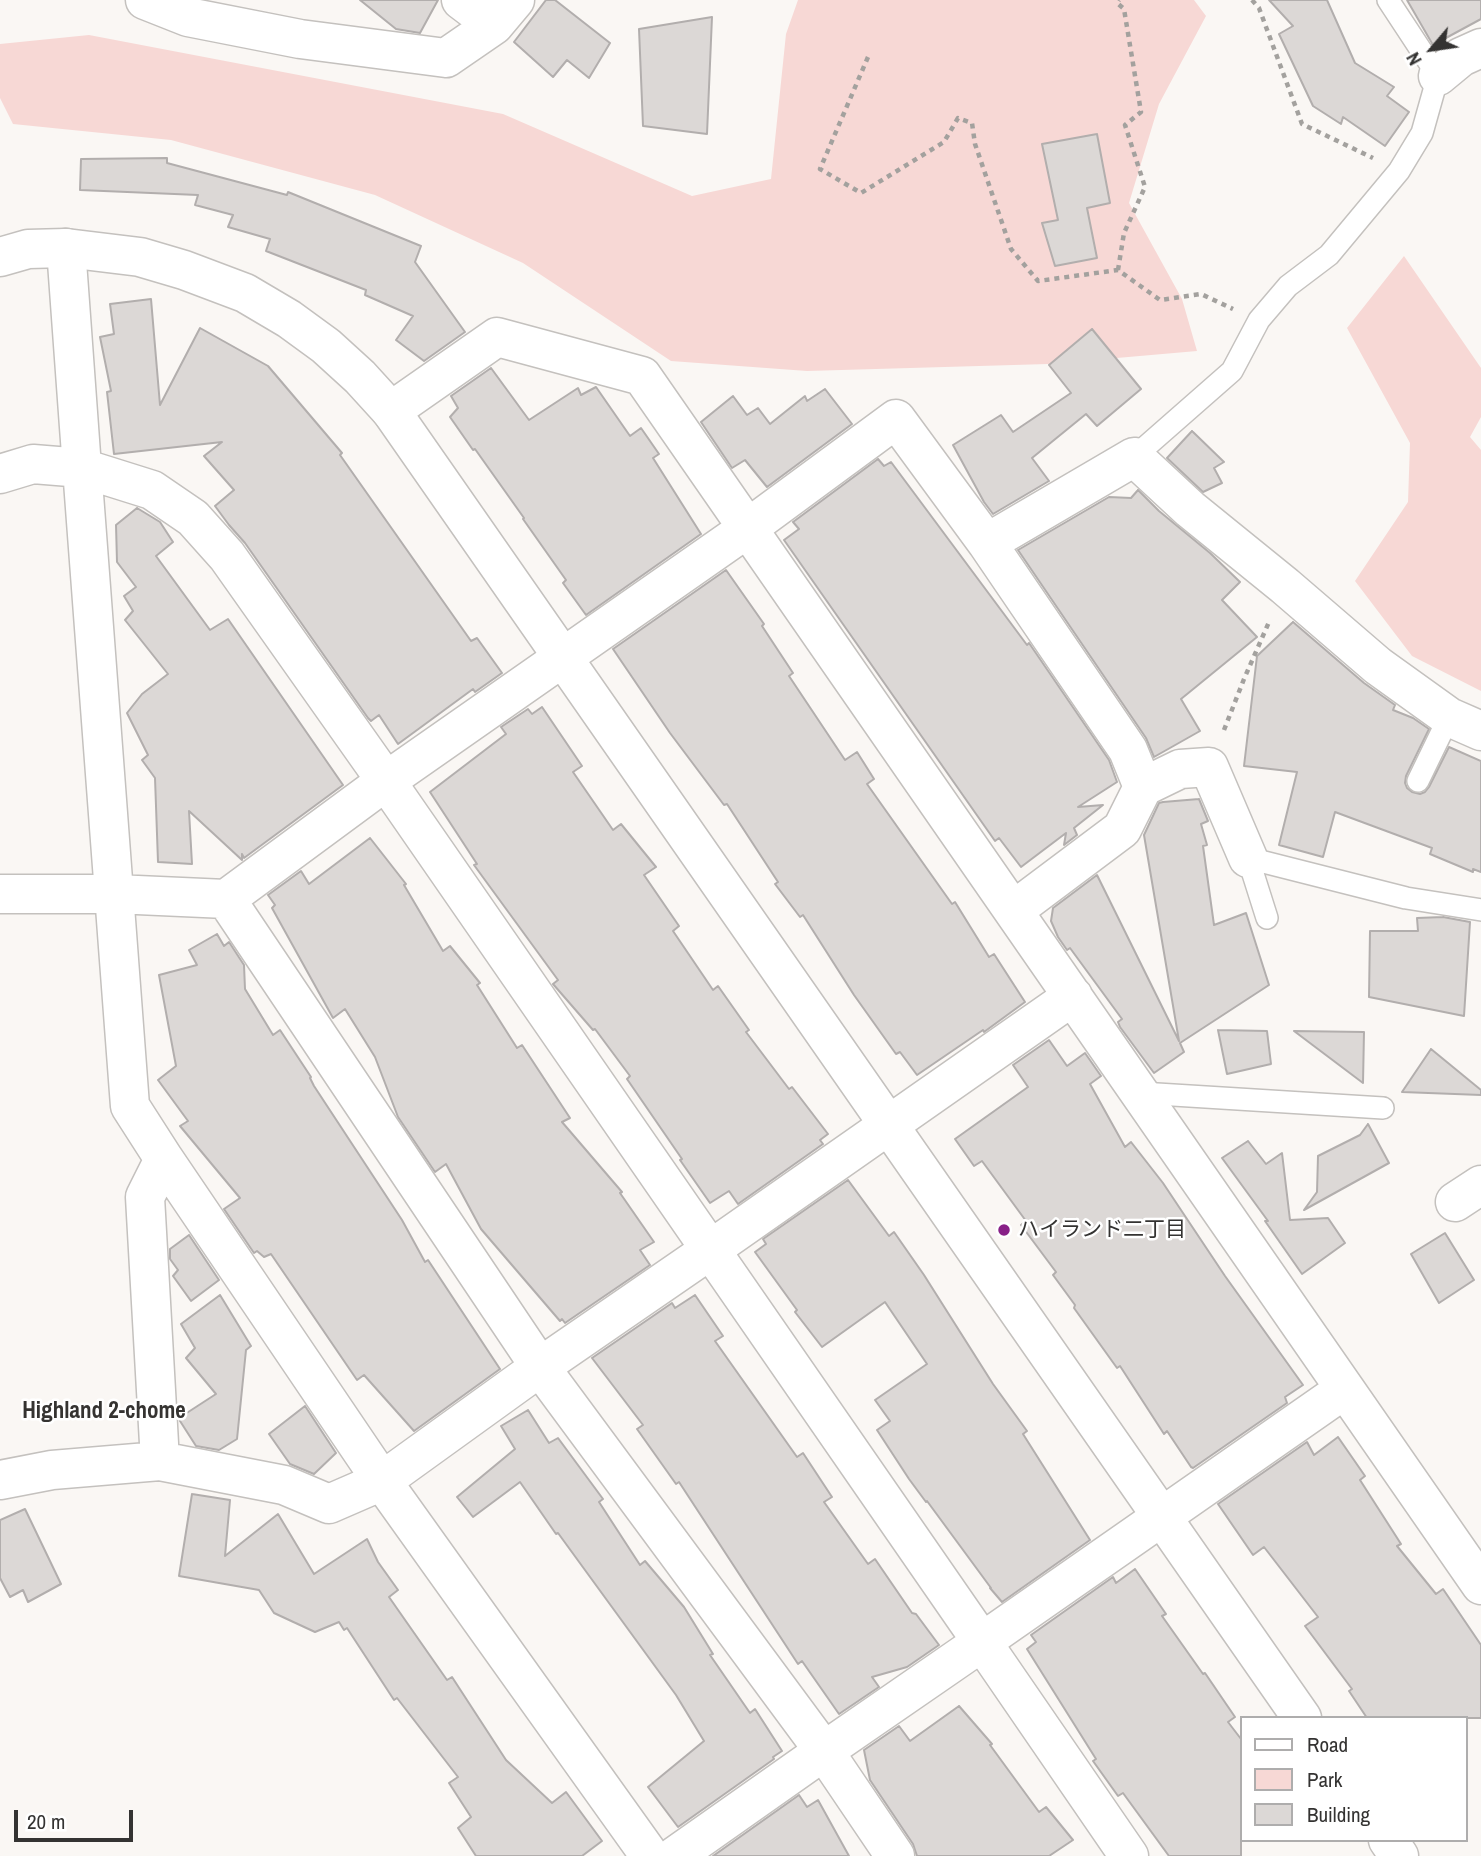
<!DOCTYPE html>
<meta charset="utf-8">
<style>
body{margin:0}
#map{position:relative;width:1481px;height:1856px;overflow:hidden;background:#faf7f4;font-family:"Archivo Narrow",sans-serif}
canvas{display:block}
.legend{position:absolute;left:1240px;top:1716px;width:228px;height:126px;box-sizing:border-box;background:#fff;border:2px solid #aeadad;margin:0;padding:9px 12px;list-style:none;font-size:21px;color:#343332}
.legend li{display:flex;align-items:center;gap:14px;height:35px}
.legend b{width:35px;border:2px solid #aeadad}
.north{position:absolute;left:1397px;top:14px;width:70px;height:70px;-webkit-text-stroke:5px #fff;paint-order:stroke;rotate:241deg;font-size:19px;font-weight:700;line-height:28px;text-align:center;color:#343332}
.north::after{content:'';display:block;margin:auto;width:24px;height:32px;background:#343332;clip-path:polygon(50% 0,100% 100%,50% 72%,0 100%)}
.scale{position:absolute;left:14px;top:1810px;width:119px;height:32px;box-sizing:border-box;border:4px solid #343332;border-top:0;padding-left:9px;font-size:21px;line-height:24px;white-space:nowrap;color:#343332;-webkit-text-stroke:5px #fff;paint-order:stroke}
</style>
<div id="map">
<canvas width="1481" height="1856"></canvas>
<ul class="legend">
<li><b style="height:9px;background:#fff"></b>Road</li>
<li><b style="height:19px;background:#f7d8d5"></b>Park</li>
<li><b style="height:19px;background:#dcd8d6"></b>Building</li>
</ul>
<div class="north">N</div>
<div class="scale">20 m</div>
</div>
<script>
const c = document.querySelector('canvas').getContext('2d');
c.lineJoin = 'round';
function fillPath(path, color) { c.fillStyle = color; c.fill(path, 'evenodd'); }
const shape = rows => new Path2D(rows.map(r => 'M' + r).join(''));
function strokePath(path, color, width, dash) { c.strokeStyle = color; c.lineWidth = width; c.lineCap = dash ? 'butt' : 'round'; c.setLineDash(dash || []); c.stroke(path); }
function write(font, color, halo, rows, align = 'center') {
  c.font = font + ' "Archivo Narrow","Noto Sans JP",sans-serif'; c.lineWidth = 5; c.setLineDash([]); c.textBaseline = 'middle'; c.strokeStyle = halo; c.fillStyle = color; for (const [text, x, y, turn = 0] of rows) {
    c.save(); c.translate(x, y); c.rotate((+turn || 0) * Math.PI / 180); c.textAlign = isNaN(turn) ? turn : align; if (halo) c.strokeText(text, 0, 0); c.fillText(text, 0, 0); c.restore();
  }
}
fillPath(shape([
 [798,0,1194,0,1206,16,1159,104,1129,203,1182,299,1197,351,1048,364,807,371,671,361,523,263,375,195,171,140,13,124,0,98,0,44,89,35,503,114,692,196,771,179,786,34],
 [1404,256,1481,368,1481,417,1470,437,1481,450,1481,691,1412,656,1355,581,1408,502,1410,443,1347,328]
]), '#f7d8d5');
const building = shape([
 [360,0,438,0,420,33,396,29,360,0],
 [546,0,555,0,610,43,589,78,567,60,553,77,514,42,546,0],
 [1269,0,1327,0,1355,63,1394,87,1387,96,1409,112,1385,146,1343,117,1341,124,1313,106,1279,34,1293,26,1269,0],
 [1407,0,1481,0,1481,19,1433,45,1407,0],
 [712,17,707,134,643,126,639,29,712,17],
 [1097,134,1110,203,1087,208,1097,258,1055,266,1042,223,1058,220,1042,144,1097,134],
 [167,158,167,163,287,195,288,192,421,246,415,262,465,332,424,361,396,340,413,316,365,295,366,290,266,251,270,239,228,227,233,215,195,205,198,195,80,190,81,159,167,158],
 [151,299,160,405,200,328,268,366,342,453,340,455,471,641,477,638,502,673,475,692,473,689,398,744,379,715,371,721,368,718,245,543,229,525,215,506,234,490,204,456,222,442,114,454,107,392,111,391,100,337,114,334,110,304,151,299],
 [1092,329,1141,389,1097,426,1086,414,1032,458,1049,481,993,514,984,502,953,445,1001,415,1013,432,1071,393,1049,365,1092,329],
 [491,368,529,420,578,388,581,395,596,387,630,436,641,428,659,454,653,458,701,534,586,615,563,583,566,580,523,519,524,518,475,449,473,450,450,417,458,408,451,396,491,368],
 [825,389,852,424,767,487,745,460,732,468,701,422,733,396,747,415,758,408,770,424,805,396,807,401,825,389],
 [1192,431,1224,462,1214,468,1222,483,1203,492,1167,458,1192,431],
 [878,459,884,466,891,462,1027,645,1029,643,1109,760,1117,782,1078,807,1103,805,1074,828,1077,835,1064,845,1066,833,1021,867,999,838,995,841,784,540,799,529,793,522,878,459],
 [1138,490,1159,511,1210,553,1240,582,1222,600,1257,637,1181,699,1200,731,1154,757,1146,738,1018,550,1109,497,1131,498,1138,490],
 [137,508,160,522,173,542,156,556,210,630,228,619,343,785,244,858,242,854,242,860,189,811,192,864,158,862,155,778,142,760,148,755,127,713,142,694,168,674,125,620,133,611,124,596,136,587,117,562,116,525,137,508],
 [726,570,764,624,762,626,793,673,789,676,845,760,857,752,874,779,867,784,952,904,955,902,989,957,994,954,1025,1002,984,1032,983,1030,917,1075,900,1052,896,1054,854,995,803,915,800,917,775,884,778,882,727,804,724,805,670,733,613,649,726,570],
 [1293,622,1364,683,1395,705,1393,710,1413,718,1429,729,1406,776,1405,783,1407,788,1412,792,1420,794,1425,792,1429,787,1449,747,1481,761,1481,872,1473,869,1473,872,1430,854,1432,848,1335,812,1323,857,1279,845,1297,772,1244,766,1257,656,1293,622],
 [542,707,582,766,573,772,613,830,621,824,656,867,644,875,679,926,673,931,713,990,718,986,749,1030,746,1032,789,1089,792,1087,828,1134,820,1140,823,1144,738,1204,729,1191,710,1203,680,1160,682,1159,627,1079,630,1076,595,1029,593,1030,553,984,558,980,474,865,477,864,430,792,506,734,501,727,528,709,532,714,542,707],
 [1199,799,1208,821,1201,824,1207,845,1203,846,1214,925,1246,913,1269,985,1180,1043,1184,1052,1154,1073,1120,1027,1118,1022,1122,1019,1070,948,1067,950,1058,937,1051,921,1053,908,1097,875,1179,1041,1144,835,1159,803,1163,802,1199,799],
 [370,838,406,884,404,885,443,951,450,946,480,983,477,985,517,1048,522,1045,570,1118,562,1122,622,1192,620,1193,654,1242,640,1250,650,1265,565,1323,562,1319,560,1321,481,1229,446,1164,435,1172,398,1117,375,1057,345,1009,333,1018,272,908,275,905,268,895,301,871,309,884,370,838],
 [1443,917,1470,922,1464,1016,1369,997,1370,931,1418,931,1417,918,1443,917],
 [217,934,224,946,229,942,244,965,245,989,273,1035,280,1030,311,1077,310,1078,314,1086,402,1220,425,1262,428,1260,500,1369,414,1431,364,1375,357,1380,271,1254,264,1257,257,1251,254,1253,224,1209,240,1198,180,1126,188,1121,158,1080,176,1066,159,975,197,965,189,950,217,934],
 [1218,1030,1267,1031,1271,1064,1227,1074,1218,1030],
 [1294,1031,1364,1032,1363,1083,1294,1031],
 [1049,1040,1067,1066,1085,1053,1101,1076,1090,1084,1125,1147,1131,1142,1163,1183,1225,1276,1303,1385,1285,1397,1287,1403,1193,1468,1191,1467,1167,1431,1164,1434,1120,1366,1117,1368,1074,1308,1075,1305,1053,1275,1056,1272,1021,1225,1026,1221,982,1161,974,1166,955,1139,1028,1087,1013,1065,1049,1040],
 [1431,1049,1481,1090,1481,1095,1402,1092,1431,1049],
 [1368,1124,1389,1163,1304,1210,1317,1192,1318,1156,1360,1135,1368,1124],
 [1248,1141,1266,1164,1282,1153,1290,1220,1328,1218,1345,1243,1302,1274,1265,1221,1268,1221,1222,1158,1248,1141],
 [848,1180,889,1236,894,1232,924,1275,993,1384,1027,1431,1023,1434,1090,1540,1002,1602,990,1588,991,1588,927,1501,926,1502,909,1479,877,1430,890,1421,875,1400,927,1364,885,1302,822,1347,795,1312,797,1310,755,1252,766,1244,763,1239,848,1180],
 [1445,1233,1474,1280,1439,1303,1411,1254,1445,1233],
 [189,1235,219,1280,191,1301,173,1276,178,1270,170,1259,170,1249,189,1235],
 [220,1295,251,1346,246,1350,237,1439,219,1450,196,1446,180,1421,179,1418,216,1394,186,1358,195,1348,181,1324,220,1295],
 [695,1295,723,1336,715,1341,797,1457,803,1453,832,1497,824,1502,868,1564,875,1559,912,1613,916,1614,939,1645,907,1667,872,1677,879,1687,839,1714,802,1661,798,1664,679,1482,676,1484,637,1429,643,1425,592,1358,672,1303,675,1308,695,1295],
 [305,1406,336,1453,314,1474,290,1464,269,1434,305,1406],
 [528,1410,549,1443,558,1438,603,1499,599,1502,640,1565,645,1561,684,1607,713,1654,710,1655,750,1713,755,1709,782,1751,773,1757,774,1759,678,1827,648,1787,704,1741,676,1695,558,1533,556,1534,520,1482,473,1517,457,1497,515,1449,501,1426,528,1410],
 [1338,1437,1365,1476,1360,1480,1401,1544,1397,1546,1436,1594,1443,1589,1481,1645,1481,1718,1367,1718,1349,1691,1352,1689,1305,1626,1318,1617,1264,1547,1253,1555,1218,1504,1307,1442,1314,1455,1338,1437],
 [192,1494,230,1500,225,1556,278,1514,314,1574,367,1539,378,1562,398,1590,389,1597,447,1680,452,1677,506,1760,552,1803,566,1792,602,1841,582,1856,476,1856,458,1828,471,1817,449,1783,458,1777,397,1698,394,1700,347,1628,344,1630,339,1622,315,1632,274,1613,259,1590,179,1576,192,1494],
 [25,1509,61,1584,28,1602,23,1590,10,1597,0,1578,0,1520,25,1509],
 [1135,1569,1166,1614,1162,1616,1203,1674,1205,1673,1235,1717,1228,1722,1241,1739,1241,1856,1169,1856,1123,1793,1118,1796,1093,1761,1096,1759,1027,1649,1036,1642,1031,1635,1113,1577,1116,1583,1135,1569],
 [959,1706,992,1744,990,1745,1039,1812,1046,1807,1073,1840,1049,1856,917,1856,913,1844,870,1780,864,1750,899,1726,910,1741,959,1706],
 [799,1795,807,1807,818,1800,849,1856,713,1856,799,1795]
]);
fillPath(building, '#dcd8d6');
strokePath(building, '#b2aead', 2);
const lane = shape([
 [1134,457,1232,371,1259,320,1288,286,1329,255,1399,171,1422,133,1438,76,1388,0],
 [1418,781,1449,717],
 [1248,858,1406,898,1481,910],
 [1248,858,1267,918],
 [1141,1093,1383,1108]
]);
const street = shape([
 [145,0,188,17,300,39,446,58,494,25,515,0],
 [461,0,494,25],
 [1438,76,1461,57,1481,48],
 [391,411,497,337,642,376,1345,1389],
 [0,474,33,464,82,468,66,248],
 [987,543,1134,457,1190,509,1285,586,1378,666,1449,717,1481,731],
 [1143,787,1180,769,1209,767,1248,858],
 [0,894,115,894,226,899,386,781,748,528,896,419,987,543,1128,750,1143,787,1122,829,1014,910],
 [226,899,540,1367,824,1751,895,1856],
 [164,1159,382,1481,650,1856],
 [1455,1202,1481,1185],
 [160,1461,284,1485,329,1504,382,1481,540,1367,710,1250,1073,996],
 [0,1480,52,1470,160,1461,145,1197,164,1159,130,1106,82,468,152,490,193,518,227,556,386,781,982,1642,1345,1389,1481,1585],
 [675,1856,824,1751,982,1642,1129,1856]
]);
const secondary = shape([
 [0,257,28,249,66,248,140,257,184,270,245,293,289,319,326,346,360,377,391,411,1302,1718],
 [1388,1840,1399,1856]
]);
strokePath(lane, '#c4c1be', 24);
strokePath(street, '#c4c1be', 41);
strokePath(secondary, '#c4c1be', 41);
strokePath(shape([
 [1252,0,1259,8,1302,124,1373,158],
 [868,57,820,169,861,193,944,142,958,118,972,123,975,144,1011,249,1038,281,1118,270,1160,300,1201,294,1233,309],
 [1118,270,1124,233,1145,187,1125,125,1141,112,1124,9,1117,3,1119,0],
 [1224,730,1244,679,1269,622]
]), '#a3a19e', 4.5, [5, 5]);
strokePath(lane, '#fff', 21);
strokePath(street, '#fff', 38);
strokePath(secondary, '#fff', 38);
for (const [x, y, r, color] of [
 [1004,1230,7,"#882087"]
]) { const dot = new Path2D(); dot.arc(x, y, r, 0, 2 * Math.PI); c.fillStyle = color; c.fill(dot); strokePath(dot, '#fff', 2.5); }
write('21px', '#343332', '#fff', [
 ["ハイランド二丁目",1018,1230]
], 'left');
write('bold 23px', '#353331', '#fff', [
 ["Highland 2-chome",104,1412]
]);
</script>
